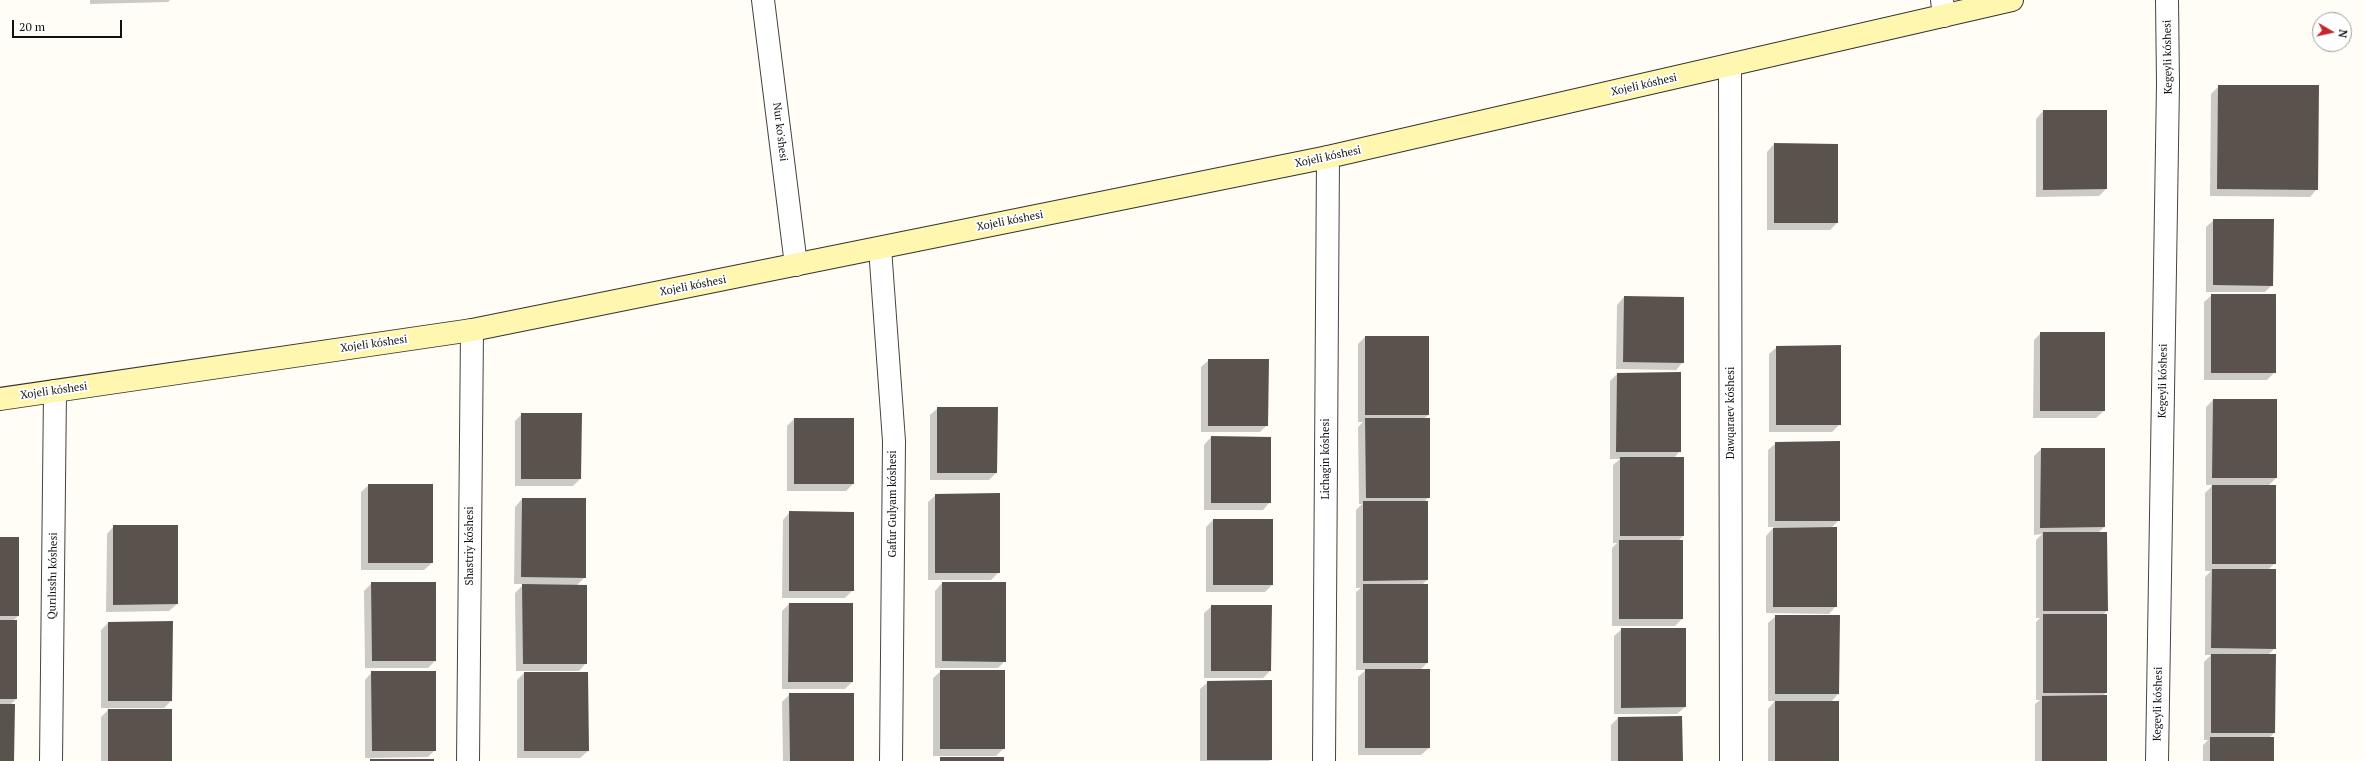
<!DOCTYPE html>
<meta charset="utf-8">
<style>
body{margin:0}
#map{position:relative;width:2364px;height:761px;overflow:hidden;background:#fffdf5;font-family:"PT Serif",serif}
canvas{display:block}
.north{position:absolute;left:2312px;top:12px;width:40px;height:40px;box-sizing:border-box;background:#fff;border:1px solid #a0a0a0;border-radius:50%;rotate:99deg;font-size:11px;font-weight:700;line-height:16px;text-align:center;color:#111}
.north::after{content:'';display:block;margin:auto;width:14px;height:18px;background:#c4262e;clip-path:polygon(50% 0,100% 100%,50% 72%,0 100%)}
.scale{position:absolute;left:12px;top:20px;width:110px;height:18px;box-sizing:border-box;border:2px solid #111;border-top:0;padding-left:5px;font-size:12px;line-height:14px;white-space:nowrap;color:#111;-webkit-text-stroke:3px #fff;paint-order:stroke}
</style>
<div id="map">
<canvas width="2364" height="761"></canvas>
<div class="north">N</div>
<div class="scale">20 m</div>
</div>
<script>
const c = document.querySelector('canvas').getContext('2d');
c.lineJoin = 'round';
function fillPath(path, color) { c.fillStyle = color; c.fill(path, 'evenodd'); }
const shape = rows => new Path2D(rows.map(r => 'M' + r).join(''));
function strokePath(path, color, width, dash) { c.strokeStyle = color; c.lineWidth = width; c.lineCap = dash ? 'butt' : 'round'; c.setLineDash(dash || []); c.stroke(path); }
function write(font, color, halo, rows, align = 'center') {
  c.font = font + ' "PT Serif",serif'; c.lineWidth = 4; c.setLineDash([]); c.textBaseline = 'middle'; c.strokeStyle = halo; c.fillStyle = color; for (const [text, x, y, turn = 0] of rows) {
    c.save(); c.translate(x, y); c.rotate((+turn || 0) * Math.PI / 180); c.textAlign = isNaN(turn) ? turn : align; if (halo) c.strokeText(text, 0, 0); c.fillText(text, 0, 0); c.restore();
  }
}
fillPath(shape([
 [90,0,170,0,168,2,90,4],
 [2219,86,2317,189,2310,197,2210,196,2211,94],
 [2043,111,2106,189,2099,196,2036,197,2036,119],
 [1774,144,1837,223,1830,230,1767,230,1767,152],
 [2214,220,2272,285,2265,292,2206,292,2206,227],
 [2212,295,2275,372,2267,380,2204,380,2204,302],
 [1624,297,1683,362,1676,370,1616,369,1617,305],
 [2041,333,2104,411,2096,418,2033,418,2034,340],
 [1365,337,1428,415,1424,419,1429,497,1424,502,1427,580,1422,585,1427,663,1420,670,1429,748,1421,755,1358,755,1358,677,1366,670,1356,670,1356,592,1361,588,1356,588,1356,510,1362,504,1359,504,1358,427,1363,422,1358,422,1358,344],
 [1777,347,1840,424,1832,432,1769,432,1769,354],
 [1209,360,1267,425,1260,432,1201,432,1201,367],
 [1617,374,1680,451,1674,458,1683,536,1678,541,1682,619,1675,626,1612,626,1612,548,1617,543,1613,543,1613,465,1620,459,1610,459,1610,381],
 [2213,400,2276,478,2268,486,2275,563,2268,570,2275,648,2268,655,2274,733,2269,738,2273,761,2203,761,2203,745,2208,740,2204,740,2204,662,2211,655,2205,655,2205,577,2211,571,2205,571,2205,493,2213,485,2206,485,2206,407],
 [938,408,996,473,989,480,930,480,930,415],
 [522,414,581,414,580,479,573,486,515,486,515,421],
 [794,419,853,484,846,491,787,491,787,426],
 [1211,437,1270,502,1263,510,1204,510,1204,445],
 [1776,443,1839,520,1831,528,1836,606,1829,614,1766,613,1766,536,1774,527,1768,527,1768,450],
 [2041,449,2104,527,2098,533,2107,611,2103,615,2106,693,2102,696,2106,761,2035,761,2035,704,2040,700,2036,700,2036,622,2040,618,2036,618,2036,540,2042,534,2034,535,2034,456],
 [369,485,432,563,424,570,361,570,361,492],
 [936,495,999,572,991,580,928,580,928,502],
 [522,499,585,499,585,577,576,586,586,663,579,671,516,671,515,593,524,584,514,584,515,507],
 [790,512,853,590,845,598,782,598,783,520],
 [1213,520,1272,520,1272,585,1265,592,1206,592,1206,527],
 [114,526,177,604,169,611,106,612,107,534],
 [0,538,18,538,18,616,13,621,16,699,10,705,13,761,0,761],
 [372,583,435,583,435,661,428,668,365,668,364,591],
 [942,583,1005,661,998,668,935,668,935,591],
 [789,604,852,682,845,689,782,689,782,611],
 [1212,606,1271,606,1270,671,1263,678,1204,678,1204,613],
 [1776,616,1838,694,1831,702,1838,761,1768,761,1768,709,1775,701,1768,701,1768,623],
 [108,623,171,701,164,708,101,708,101,630],
 [1622,629,1685,707,1677,714,1614,714,1614,636],
 [941,671,1004,748,996,756,933,756,933,678],
 [372,672,435,750,428,757,365,758,365,680],
 [524,673,588,751,580,758,517,758,517,680],
 [1208,682,1271,759,1269,761,1200,761,1200,689],
 [790,694,853,761,783,761,782,702],
 [108,710,171,761,101,761,101,717],
 [1618,718,1682,761,1611,761,1611,725]
]), '#0003');
fillPath(shape([
 [2218,85,2319,85,2318,190,2217,189],
 [2043,110,2107,110,2107,189,2043,190],
 [1774,143,1838,144,1838,223,1774,223],
 [2213,219,2274,219,2273,286,2213,285],
 [2211,294,2276,294,2276,373,2211,373],
 [1624,296,1684,297,1684,363,1623,362],
 [2040,332,2105,332,2105,411,2040,411],
 [1365,336,1429,336,1429,415,1365,415],
 [1841,345,1841,425,1776,425,1776,346],
 [1208,359,1269,359,1268,426,1208,426],
 [1681,372,1681,452,1616,452,1617,373],
 [2213,399,2277,399,2277,478,2212,478],
 [937,407,998,407,997,473,937,473],
 [521,413,582,413,581,479,521,479],
 [794,418,854,418,854,484,794,484],
 [1365,418,1430,418,1430,498,1366,498],
 [1211,436,1271,437,1271,503,1211,503],
 [1840,441,1840,521,1775,521,1775,442],
 [2041,448,2105,448,2105,527,2040,528],
 [1620,457,1684,457,1684,536,1620,536],
 [368,484,433,484,433,563,368,563],
 [2212,485,2276,485,2276,564,2212,564],
 [1000,493,1000,573,935,573,935,494],
 [522,498,586,498,586,578,521,577],
 [1363,501,1428,501,1428,580,1363,581],
 [789,511,854,512,854,591,789,591],
 [1213,519,1273,519,1273,585,1213,585],
 [113,525,178,525,178,604,113,605],
 [1837,527,1837,607,1773,607,1773,528],
 [2043,532,2107,532,2108,611,2043,611],
 [0,537,19,537,19,616,0,616],
 [1619,540,1683,540,1683,619,1619,619],
 [2212,569,2276,569,2276,649,2211,648],
 [371,582,436,582,436,661,372,661],
 [942,582,1006,582,1006,662,942,661],
 [522,584,587,585,587,664,523,664],
 [1363,584,1428,584,1428,663,1363,663],
 [789,603,853,603,853,682,788,682],
 [1211,605,1272,605,1271,671,1211,671],
 [2043,614,2107,614,2107,693,2043,693],
 [1775,615,1840,615,1839,694,1775,694],
 [0,620,17,620,17,699,0,699],
 [173,621,172,701,108,701,108,622],
 [1621,628,1686,628,1686,707,1621,708],
 [2211,654,2276,654,2275,733,2211,733],
 [1365,669,1430,669,1430,748,1365,748],
 [940,670,1005,670,1005,749,940,749],
 [371,671,436,671,436,751,372,751],
 [524,672,588,672,589,751,524,751],
 [1272,680,1272,760,1207,760,1207,681],
 [789,693,854,693,854,761,790,761],
 [2107,695,2107,761,2042,761,2042,696],
 [1775,701,1839,701,1839,761,1775,761],
 [0,704,15,704,14,761,0,761],
 [108,709,172,709,172,761,108,761],
 [1682,716,1683,761,1618,761,1618,717],
 [2210,737,2274,737,2274,761,2210,761],
 [940,757,1004,757,1004,761,940,761],
 [370,759,434,759,434,761,370,761]
]), '#5a524d');
const street = shape([
 [763,0,796,265],
 [1942,0,1944,16],
 [1730,65,1731,761],
 [880,248,894,441,891,761],
 [51,761,55,391],
 [468,761,472,330],
 [1324,761,1328,157],
 [2157,761,2168,84,2167,0]
]);
const secondary = shape([
 [0,399,472,330,1328,157,2012,0]
]);
strokePath(street, '#444', 24);
strokePath(secondary, '#333', 24);
strokePath(street, '#fff', 22);
strokePath(secondary, '#fff6b0', 22);
write('11px', '#111', '#fff', [
 ["Kegeyli kóshesi",2168,57,-91],
 ["Xojeli kóshesi",1644,85,-13],
 ["Nur ko'shesi",780,132,83],
 ["Xojeli kóshesi",1328,157,-12],
 ["Xojeli kóshesi",1010,221,-11],
 ["Xojeli kóshesi",693,286,-11],
 ["Xojeli kóshesi",374,344,-8],
 ["Kegeyli kóshesi",2163,381,-89],
 ["Xojeli kóshesi",54,391,-8],
 ["Dawqaraev kóshesi",1731,413,-90],
 ["Lichagin kóshesi",1326,459,-90],
 ["Gafur Gulyam kóshesi",893,504,-90],
 ["Shastriy kóshesi",470,546,-90],
 ["Qurılısshı kóshesi",53,576,-89],
 ["Kegeyli kóshesi",2158,704,-89]
]);
</script>
